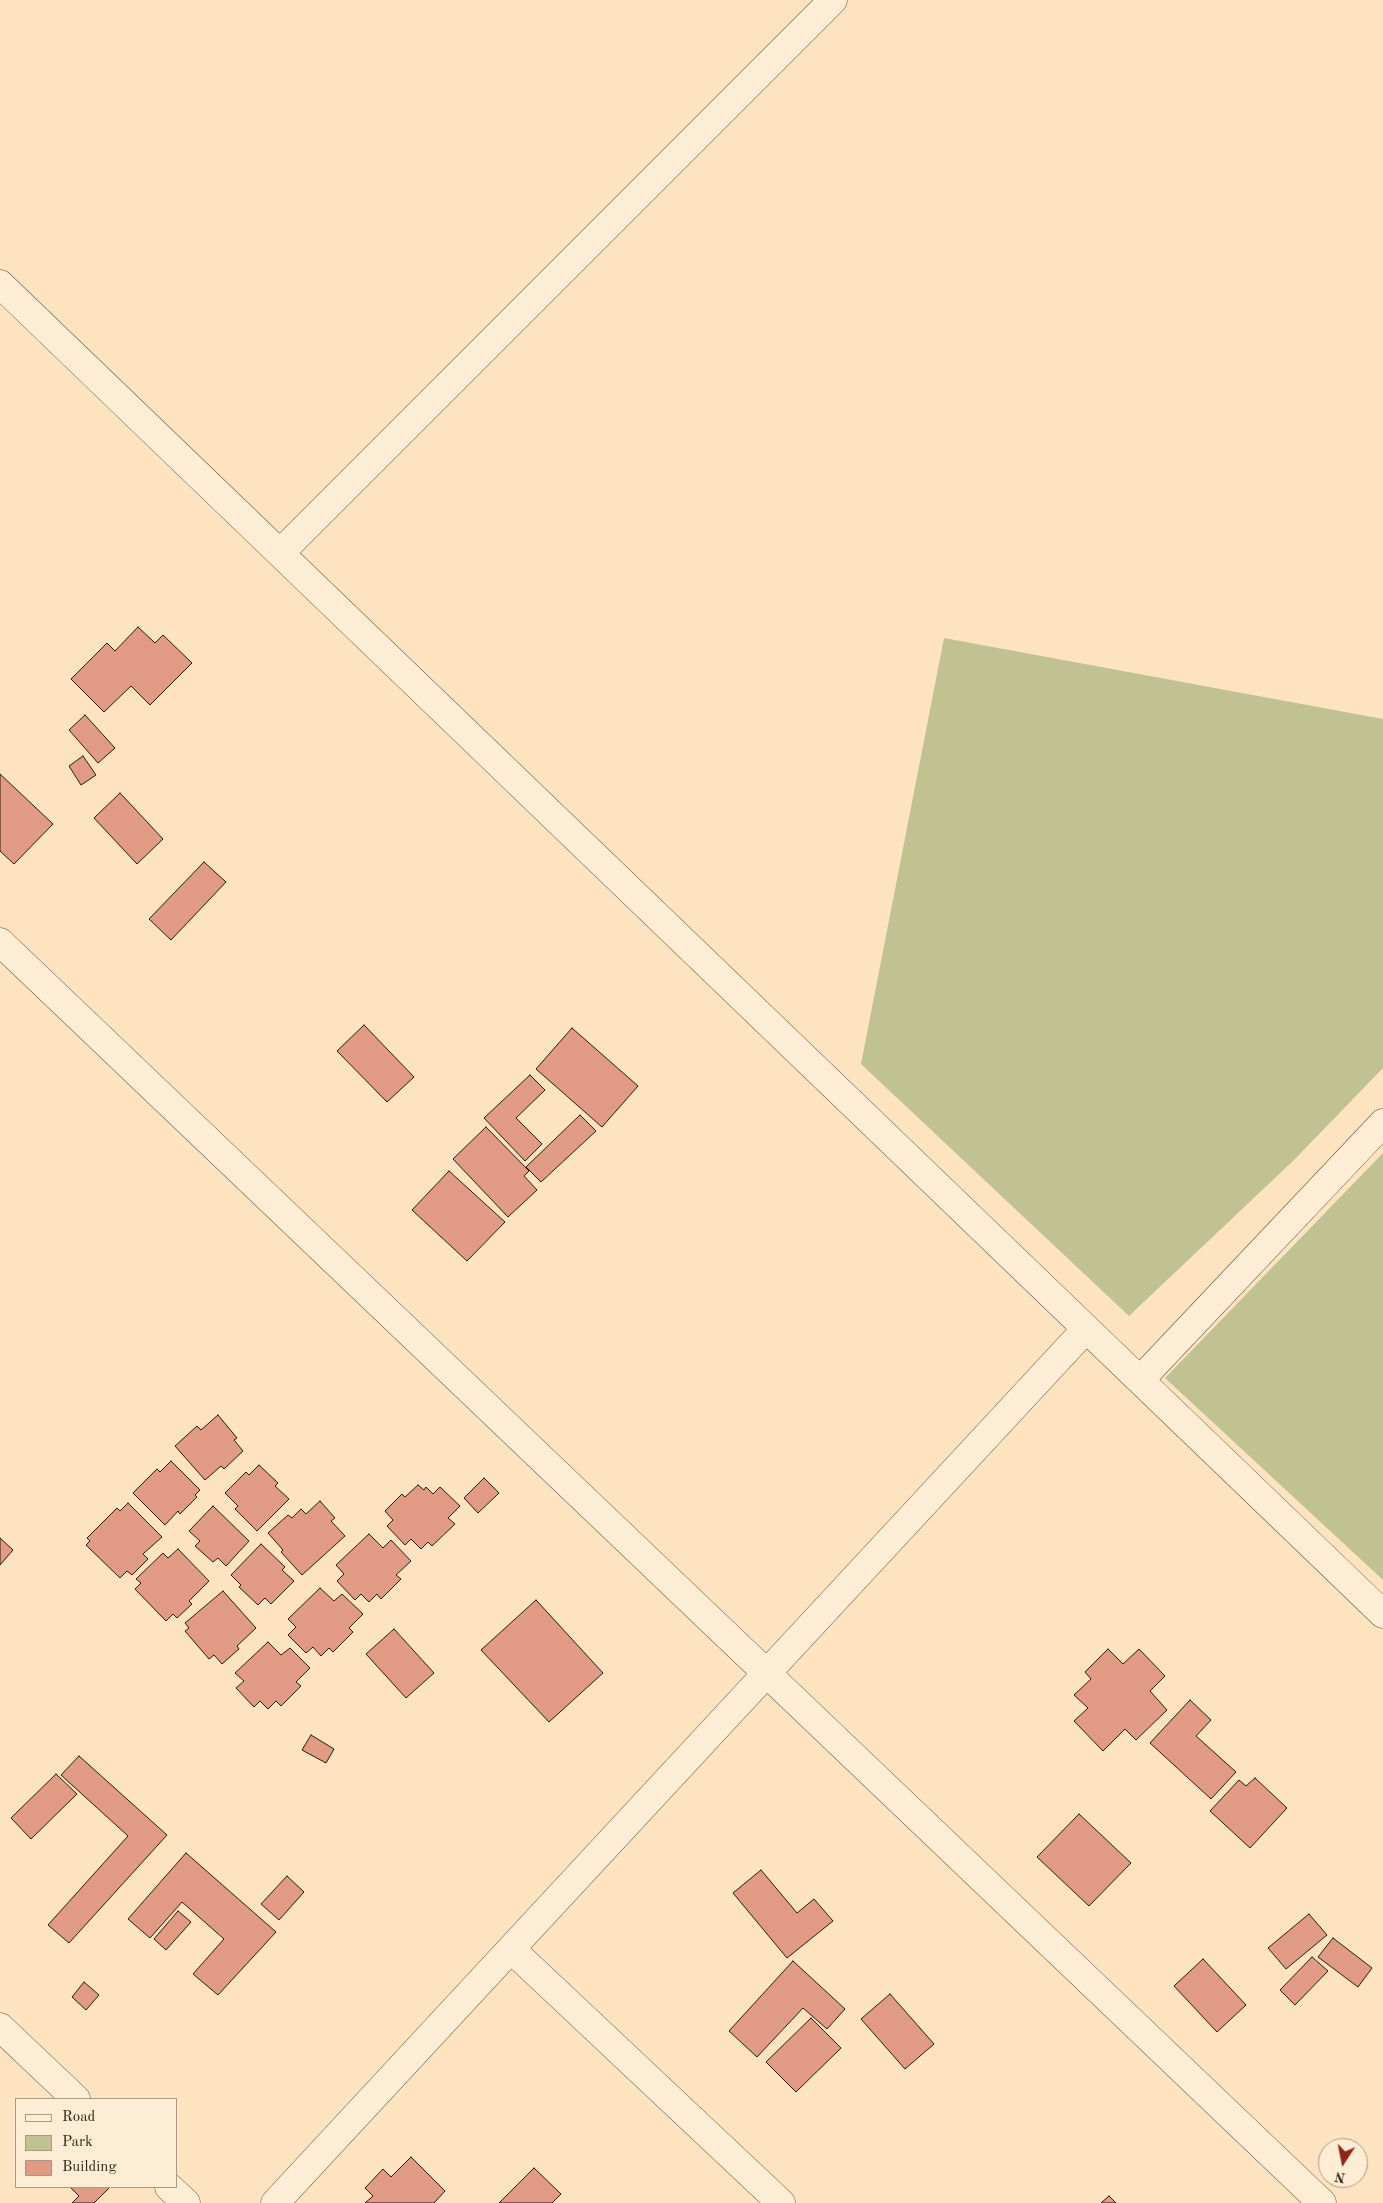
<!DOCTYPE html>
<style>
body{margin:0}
#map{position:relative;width:1383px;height:2203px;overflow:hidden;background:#fde3bf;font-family:"Old Standard TT",serif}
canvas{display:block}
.legend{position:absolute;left:15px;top:2098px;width:162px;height:90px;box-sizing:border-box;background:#feedd5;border:1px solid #a99985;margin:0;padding:6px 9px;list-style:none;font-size:15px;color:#291c0d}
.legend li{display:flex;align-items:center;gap:10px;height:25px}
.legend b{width:25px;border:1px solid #a99985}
.north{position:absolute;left:1318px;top:2138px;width:50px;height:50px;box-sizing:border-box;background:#feedd5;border:1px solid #a99985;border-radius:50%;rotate:191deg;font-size:14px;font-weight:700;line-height:20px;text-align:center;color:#291c0d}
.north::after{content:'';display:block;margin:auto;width:18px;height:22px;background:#8f2418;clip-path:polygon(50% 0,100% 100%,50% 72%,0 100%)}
</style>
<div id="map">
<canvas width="1383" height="2203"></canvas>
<ul class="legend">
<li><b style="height:6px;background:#feedd5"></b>Road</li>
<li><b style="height:14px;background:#c0c391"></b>Park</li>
<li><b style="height:14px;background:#e19a84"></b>Building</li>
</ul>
<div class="north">N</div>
</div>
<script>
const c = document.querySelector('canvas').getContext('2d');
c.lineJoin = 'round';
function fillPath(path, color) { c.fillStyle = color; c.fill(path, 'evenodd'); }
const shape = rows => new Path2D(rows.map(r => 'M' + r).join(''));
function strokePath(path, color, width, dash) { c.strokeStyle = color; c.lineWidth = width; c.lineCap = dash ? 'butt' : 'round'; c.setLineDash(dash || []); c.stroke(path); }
fillPath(shape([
 [944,638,1383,719,1383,1068,1294,1160,1129,1316,861,1064],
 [1383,1153,1383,1580,1165,1378]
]), '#c0c391');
const building = shape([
 [138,627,155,643,163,635,192,663,150,705,131,686,104,712,71,679,107,643,115,651,138,627],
 [85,715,115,748,98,763,69,730,85,715],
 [83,756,96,775,81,785,69,766,83,756],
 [0,774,53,824,14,864,0,851,0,774],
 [120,793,163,839,137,864,94,818,120,793],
 [204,862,226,882,171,940,149,919,204,862],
 [364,1025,414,1077,387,1102,337,1051,364,1025],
 [572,1028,638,1086,602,1127,536,1069,572,1028],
 [530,1075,545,1090,516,1118,542,1144,525,1161,484,1118,530,1075],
 [580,1115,596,1131,541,1182,526,1167,580,1115],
 [486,1127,529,1171,524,1176,537,1190,508,1217,453,1159,486,1127],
 [449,1171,505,1222,467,1261,412,1210,449,1171],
 [218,1415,237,1438,234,1440,243,1451,224,1469,221,1466,205,1480,175,1446,197,1426,201,1430,218,1415],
 [171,1461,200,1490,195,1495,197,1497,180,1514,178,1511,165,1525,133,1493,157,1469,160,1472,171,1461],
 [259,1465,278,1483,275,1486,289,1499,257,1531,235,1509,238,1506,225,1493,246,1472,249,1475,259,1465],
 [484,1478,499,1493,478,1513,464,1498,484,1478],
 [418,1485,424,1490,426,1487,433,1494,440,1487,460,1506,448,1518,455,1524,432,1546,428,1542,421,1549,411,1539,405,1545,387,1526,393,1520,385,1511,402,1494,405,1497,418,1485],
 [320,1501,335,1518,331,1521,345,1536,302,1575,281,1552,283,1550,268,1533,288,1515,292,1518,301,1509,306,1514,320,1501],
 [128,1503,162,1537,143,1554,148,1559,132,1575,127,1571,120,1578,86,1545,90,1541,87,1538,117,1508,120,1511,128,1503],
 [213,1506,249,1541,226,1566,218,1558,213,1562,195,1546,200,1541,189,1531,213,1506],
 [369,1534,383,1548,391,1540,411,1561,396,1575,401,1579,381,1599,377,1594,369,1602,361,1594,355,1600,337,1581,344,1574,336,1565,369,1534],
 [0,1538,13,1550,0,1565,0,1538],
 [261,1544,285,1567,282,1570,294,1581,271,1604,265,1598,258,1605,239,1587,241,1585,231,1575,261,1544],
 [178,1549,209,1581,189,1601,192,1604,177,1618,173,1614,166,1621,135,1589,141,1583,136,1579,163,1553,168,1558,178,1549],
 [320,1588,334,1601,342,1594,363,1614,349,1628,353,1632,333,1652,329,1648,321,1656,313,1647,306,1653,288,1635,296,1627,288,1619,320,1588],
 [223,1591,256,1628,237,1646,239,1649,222,1664,214,1655,209,1659,185,1631,189,1628,185,1623,223,1591],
 [536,1600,603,1673,549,1722,481,1650,536,1600],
 [394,1629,434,1673,406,1698,366,1654,394,1629],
 [268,1642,281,1655,290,1648,310,1668,296,1682,301,1686,281,1706,276,1701,268,1709,260,1701,254,1707,236,1688,244,1681,235,1673,268,1642],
 [1108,1649,1123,1664,1139,1649,1165,1676,1150,1691,1167,1710,1136,1740,1125,1729,1103,1751,1074,1721,1088,1708,1074,1695,1091,1679,1085,1672,1108,1649],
 [1190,1700,1211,1720,1196,1736,1236,1772,1211,1799,1150,1743,1190,1700],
 [311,1735,334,1749,326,1763,302,1750,311,1735],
 [79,1756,167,1835,69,1943,48,1925,128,1836,61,1775,79,1756],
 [56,1774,77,1794,31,1839,11,1818,56,1774],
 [1255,1778,1287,1808,1250,1848,1210,1811,1239,1780,1246,1786,1255,1778],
 [1079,1814,1131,1863,1089,1906,1037,1857,1079,1814],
 [186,1853,276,1932,218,1995,193,1974,224,1939,182,1902,150,1938,128,1919,186,1853],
 [761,1870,797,1913,814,1899,833,1921,787,1958,733,1893,761,1870],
 [287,1876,304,1892,279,1920,261,1904,287,1876],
 [178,1911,191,1922,166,1950,154,1939,178,1911],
 [1309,1914,1327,1935,1286,1969,1268,1948,1309,1914],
 [1333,1938,1372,1968,1358,1987,1318,1957,1333,1938],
 [1312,1957,1328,1971,1295,2005,1280,1990,1312,1957],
 [1203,1959,1246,2005,1217,2032,1174,1986,1203,1959],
 [793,1961,845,2009,827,2029,803,2008,757,2057,729,2031,793,1961],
 [84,1982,99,1995,86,2010,72,1997,84,1982],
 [890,1994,934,2044,905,2069,861,2019,890,1994],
 [811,2018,841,2048,796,2092,766,2062,811,2018],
 [411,2157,445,2191,434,2203,365,2203,373,2196,365,2188,383,2169,391,2177,411,2157],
 [534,2168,561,2194,552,2203,499,2203,534,2168],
 [70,2187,108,2187,109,2188,94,2203,72,2203,79,2196,70,2187],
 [1109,2196,1116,2203,1101,2203,1109,2196]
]);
fillPath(building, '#e19a84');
strokePath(building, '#291c0d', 1);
const minor = shape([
 [0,284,1383,1614],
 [280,553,833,0],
 [0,942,1322,2203],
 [1140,1380,1383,1123],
 [511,1949,781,2203],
 [0,2027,76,2099],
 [169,2187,186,2203],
 [275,2203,1086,1329]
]);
strokePath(minor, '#5e4e3a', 29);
strokePath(minor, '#feedd5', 28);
</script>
